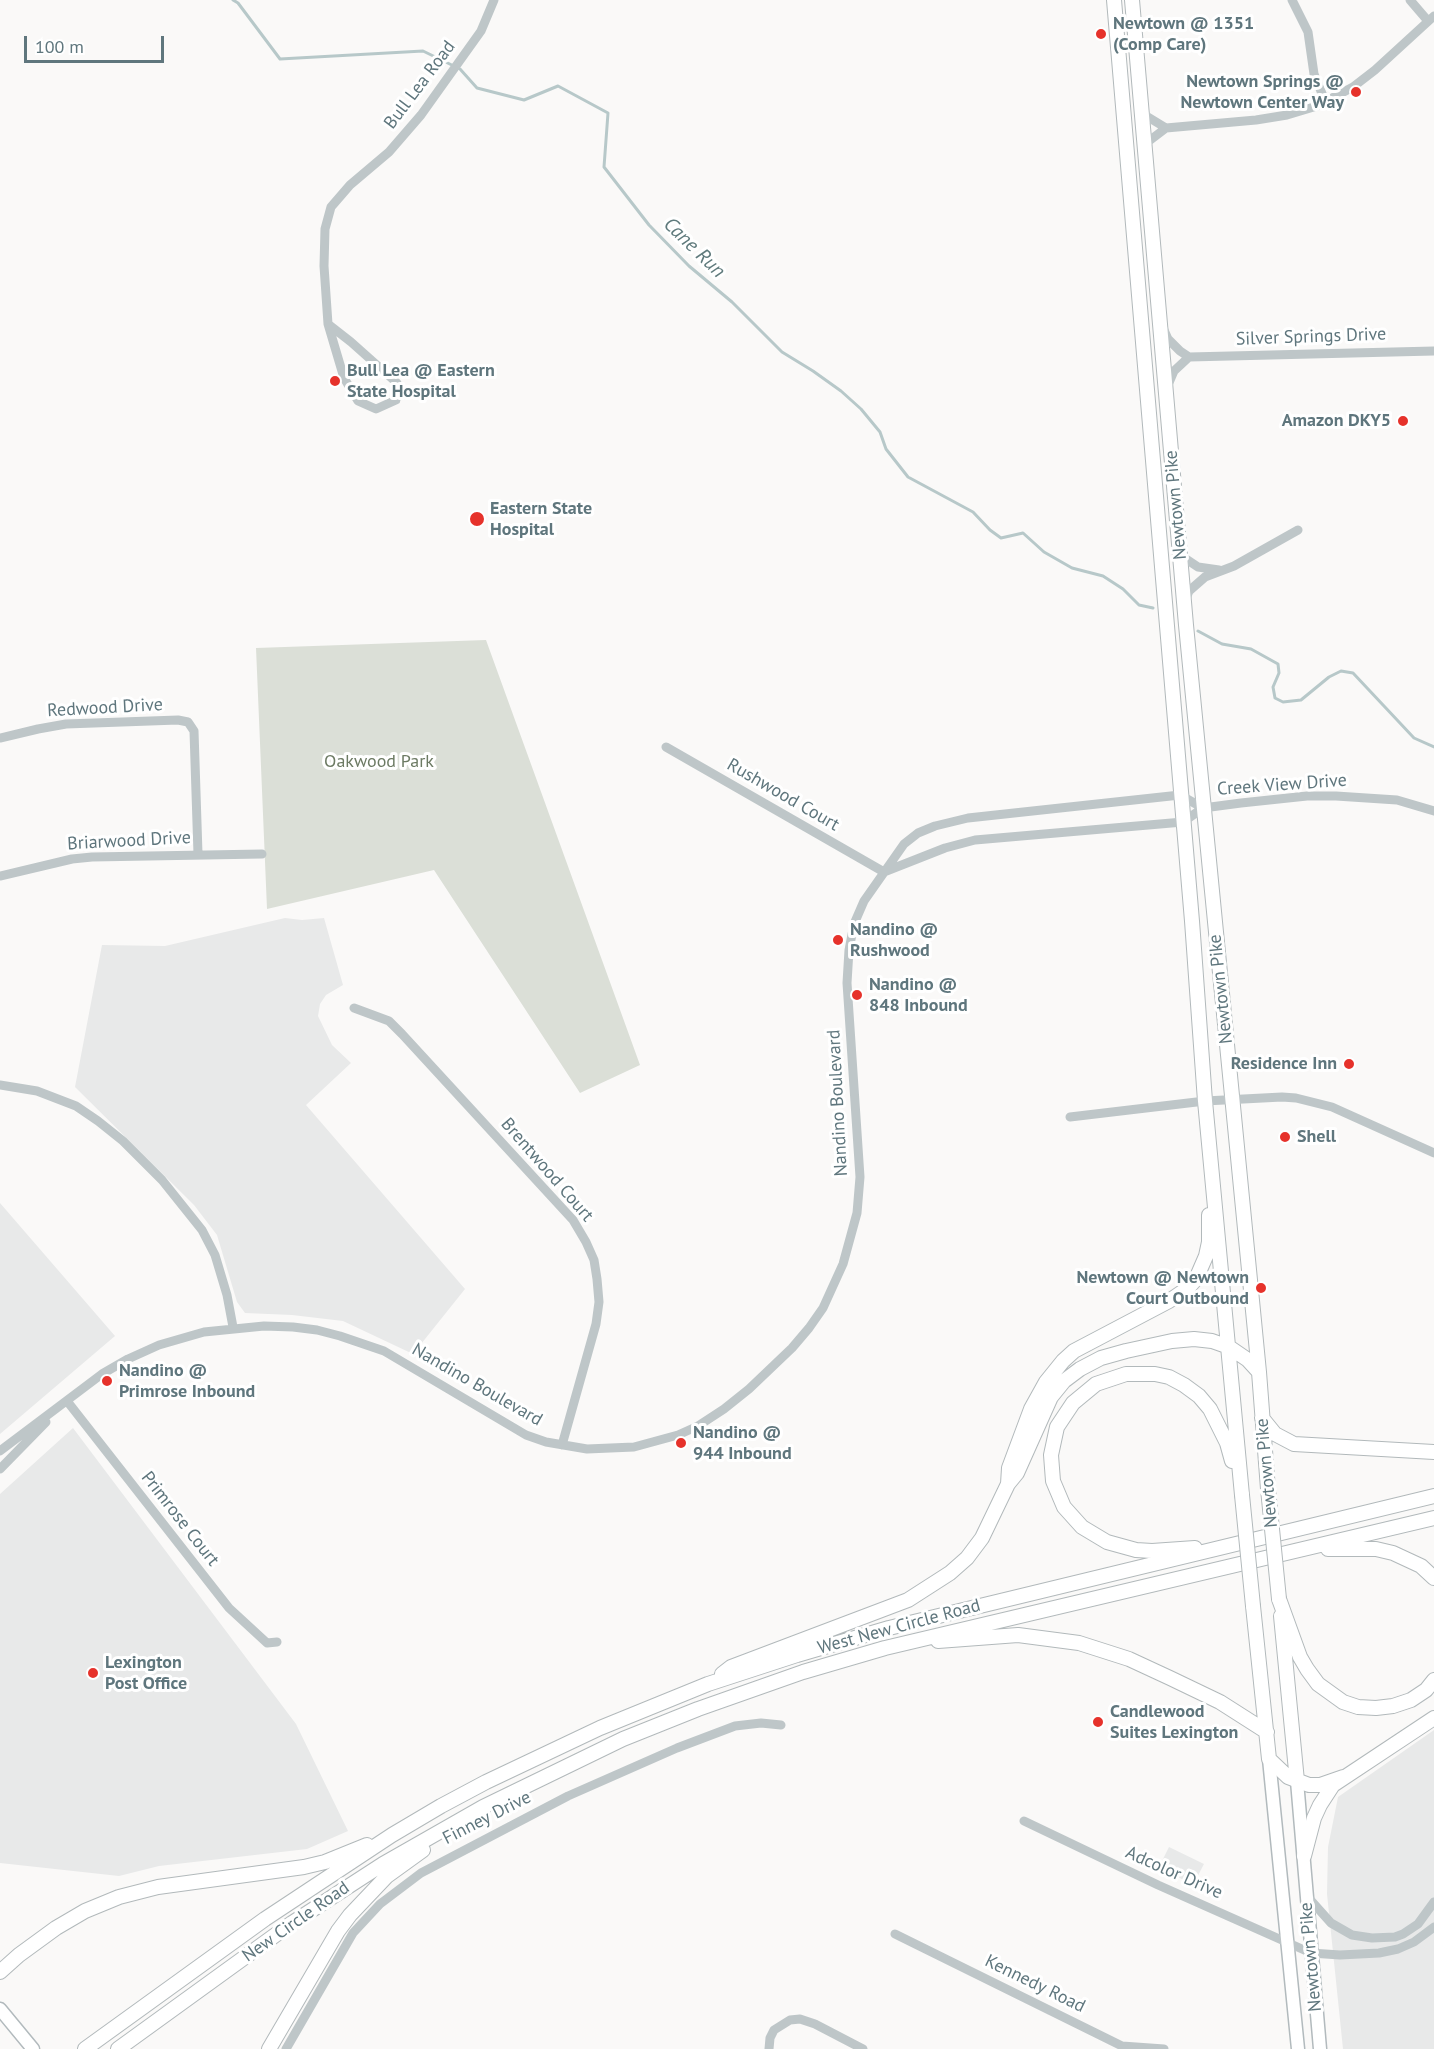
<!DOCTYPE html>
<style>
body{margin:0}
#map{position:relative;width:1434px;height:2049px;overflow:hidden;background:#faf9f8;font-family:"PT Sans",sans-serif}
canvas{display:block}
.scale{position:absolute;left:24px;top:36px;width:140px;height:27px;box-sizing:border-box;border:3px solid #5f767d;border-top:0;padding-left:8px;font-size:18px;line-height:21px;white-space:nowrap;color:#5f767d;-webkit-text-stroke:4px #fff;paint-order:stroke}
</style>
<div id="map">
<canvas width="1434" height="2049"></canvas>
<div class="scale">100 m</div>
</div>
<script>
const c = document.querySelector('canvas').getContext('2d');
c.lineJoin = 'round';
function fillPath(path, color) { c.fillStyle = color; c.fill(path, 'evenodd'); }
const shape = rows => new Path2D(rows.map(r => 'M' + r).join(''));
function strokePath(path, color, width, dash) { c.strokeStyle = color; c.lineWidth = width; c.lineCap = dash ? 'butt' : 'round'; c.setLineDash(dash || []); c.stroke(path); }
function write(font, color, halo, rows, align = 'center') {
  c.font = font + ' "PT Sans",sans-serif'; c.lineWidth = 6; c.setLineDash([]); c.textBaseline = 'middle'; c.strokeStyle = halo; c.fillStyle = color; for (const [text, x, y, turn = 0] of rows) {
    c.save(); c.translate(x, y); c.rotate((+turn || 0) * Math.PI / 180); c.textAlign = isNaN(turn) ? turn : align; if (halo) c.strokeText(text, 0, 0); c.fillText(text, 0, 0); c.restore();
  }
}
fillPath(shape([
 [285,918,302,920,324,918,343,985,326,995,320,1004,318,1016,332,1045,351,1063,306,1105,465,1289,413,1354,343,1321,292,1315,245,1313,237,1302,217,1235,194,1205,75,1087,102,945,165,946],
 [0,1203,115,1336,0,1434],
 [73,1428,296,1724,348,1831,307,1849,159,1866,119,1876,0,1863,0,1494],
 [1434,1730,1434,2049,1343,2049,1327,1894,1328,1847,1338,1797],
 [1169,1847,1204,1864,1193,1885,1159,1867]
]), '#e8e9e9');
fillPath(shape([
 [486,640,640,1065,580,1093,434,870,267,909,256,648]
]), '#dbdfd7');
strokePath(shape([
 [233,0,238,3,280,59,423,51,460,69,477,88,524,100,558,86,608,113,604,167,649,225,689,266,732,302,782,352,813,371,841,391,861,409,880,432,886,449,908,477,973,512,990,530,1001,538,1023,533,1044,552,1072,568,1103,576,1123,589,1139,605,1153,608],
 [1198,631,1222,644,1251,649,1278,664,1279,673,1273,687,1275,698,1283,702,1301,700,1329,677,1341,671,1353,673,1414,738,1434,747]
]), '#b7c8c9', 3);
const major = shape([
 [1269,1759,1298,2049],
 [1297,1781,1320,2049],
 [0,2009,33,2049]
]);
const highway = shape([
 [1114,0,1192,921,1205,1101,1242,1495],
 [1132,0,1186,625,1259,1372,1268,1489],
 [1262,1418,1275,1434,1294,1444,1434,1452],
 [1008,1484,1009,1468,1031,1409,1046,1382,1063,1361,1074,1351,1169,1301,1188,1288,1196,1279,1206,1256,1209,1242,1209,1215],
 [1195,1548,1152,1551,1136,1550,1107,1542,1082,1527,1064,1507,1053,1481,1051,1455,1057,1427,1073,1403,1096,1384,1126,1374,1155,1374,1169,1377,1184,1385,1199,1396,1210,1409,1227,1443,1232,1461],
 [1328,1549,1376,1549,1393,1553,1421,1566,1434,1578],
 [1279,1599,1300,1657,1307,1669,1318,1684,1343,1702,1358,1707,1376,1708,1393,1706,1411,1700,1426,1690,1434,1680],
 [1253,1606,1269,1759,1288,1777,1309,1785,1320,1785,1343,1777],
 [1281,1616,1297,1781],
 [938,1641,1018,1635,1079,1643,1129,1659,1170,1678,1220,1702,1267,1732],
 [722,1674,731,1667,908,1600,950,1573,967,1558,982,1538,1008,1484,1017,1473,1051,1397,1064,1381,1080,1369,1101,1358,1126,1351,1172,1341,1194,1339,1212,1341,1229,1347,1248,1360,1259,1372],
 [1304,1856,1314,1818,1320,1805,1333,1785,1434,1718],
 [0,1972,19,1955,56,1928,85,1911,119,1897,158,1887,304,1867,325,1862,367,1845],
 [85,2049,265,1919,392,1835,441,1806,486,1782,600,1728,708,1684,797,1655,889,1628,1434,1496],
 [118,2049,292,1923,383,1864,483,1807,623,1739,698,1709,803,1672,885,1648,1434,1518],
 [269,2049,338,1931,350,1915,387,1876,423,1850]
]);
strokePath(major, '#b2babd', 15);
strokePath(highway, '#b2b9bb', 16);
strokePath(shape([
 [1292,0,1308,32,1314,74,1325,101],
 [1410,0,1428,21],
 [1143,114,1166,128,1256,120,1287,115,1317,106,1353,87,1375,70,1434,16],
 [1145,144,1166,128],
 [328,324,351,342,397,383,396,400,376,409,358,401,344,378,328,324,324,266,325,229,331,207,350,185,389,152,421,115,481,31,494,0],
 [1164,330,1168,339,1180,351,1189,357,1434,351],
 [1168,385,1174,371,1189,357],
 [1180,555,1198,567,1219,570],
 [1186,599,1189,591,1205,577,1234,566,1298,530],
 [0,738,38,729,66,724,178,720,188,722,194,731,198,854],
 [666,747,884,872],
 [884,872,945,848,975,840,1183,822,1203,808,1241,803,1307,796,1336,796,1397,800,1434,811],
 [0,876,72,859,92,857,262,854],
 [354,1008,389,1021,402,1034,573,1220,586,1242,594,1260,597,1279,599,1302,596,1324,562,1445],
 [0,1085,37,1091,76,1106,98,1121,123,1141,162,1180,202,1230,215,1255,227,1295,233,1327],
 [1070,1117,1205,1101,1282,1097,1296,1098,1332,1107,1434,1153],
 [67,1401,229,1608,267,1643,277,1642],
 [0,1451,102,1374,128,1359,159,1345,204,1332,264,1326,293,1327,317,1330,340,1336,384,1351,526,1435,546,1442,587,1449,634,1447,678,1435,698,1426,724,1409,749,1389,792,1348,809,1328,823,1308,843,1264,857,1213,860,1177,847,983,849,950,854,924,864,901,904,844,918,833,935,826,968,818,1180,795,1203,808],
 [0,1469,46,1422],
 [1024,1821,1158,1885,1311,1953,1340,1955,1379,1953,1398,1949,1414,1942,1434,1927],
 [1306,1895,1331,1923,1352,1935,1372,1938,1395,1937,1403,1934,1418,1924,1434,1902],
 [895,1934,1122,2046,1164,2049],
 [286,2049,353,1933,380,1904,421,1873,568,1796,677,1748,735,1726,761,1723,781,1725],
 [769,2049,770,2038,774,2030,790,2020,800,2019,815,2024,863,2049]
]), '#bec6c8', 9);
strokePath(major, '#fff', 12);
strokePath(highway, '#fff', 14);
const highwayBridge = shape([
 [1268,1489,1279,1599],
 [1242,1495,1253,1606]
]);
strokePath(highwayBridge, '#b2b9bb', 16, []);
strokePath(highwayBridge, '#fff', 14);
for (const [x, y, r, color] of [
 [1101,34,6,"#e6322b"],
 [1356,92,6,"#e6322b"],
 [335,381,6,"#e6322b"],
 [1403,421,6,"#e6322b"],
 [477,519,8,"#e6322b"],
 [838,940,6,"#e6322b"],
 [857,995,6,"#e6322b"],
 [1349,1064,6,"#e6322b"],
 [1285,1137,6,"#e6322b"],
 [1261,1288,6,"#e6322b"],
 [107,1381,6,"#e6322b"],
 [681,1443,6,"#e6322b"],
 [93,1673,6,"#e6322b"],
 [1098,1722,6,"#e6322b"]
]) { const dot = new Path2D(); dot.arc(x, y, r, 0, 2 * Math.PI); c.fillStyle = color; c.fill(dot); strokePath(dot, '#fff', 2); }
write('bold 18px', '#5f767d', '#fff', [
 ["Newtown @ 1351",1113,24],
 ["(Comp Care)",1113,45],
 ["Newtown Springs @",1344,82,"right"],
 ["Newtown Center Way",1344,103,"right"],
 ["Bull Lea @ Eastern",347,371],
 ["State Hospital",347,392],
 ["Amazon DKY5",1391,421,"right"],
 ["Eastern State",490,509],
 ["Hospital",490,530],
 ["Nandino @",850,930],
 ["Rushwood",850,951],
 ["Nandino @",869,985],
 ["848 Inbound",869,1006],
 ["Residence Inn",1337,1064,"right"],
 ["Shell",1297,1137],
 ["Newtown @ Newtown",1249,1278,"right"],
 ["Court Outbound",1249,1299,"right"],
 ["Nandino @",119,1371],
 ["Primrose Inbound",119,1392],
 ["Nandino @",693,1433],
 ["944 Inbound",693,1454],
 ["Lexington",105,1663],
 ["Post Office",105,1684],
 ["Candlewood",1110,1712],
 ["Suites Lexington",1110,1733]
], 'left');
write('18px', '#5f767d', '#fff', [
 ["Bull Lea Road",420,85,-53],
 ["Silver Springs Drive",1311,337,-2],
 ["Newtown Pike",1176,505,-95],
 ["Redwood Drive",105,708,-3],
 ["Creek View Drive",1282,785,-4],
 ["Rushwood Court",783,795,30],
 ["Briarwood Drive",129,841,-3],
 ["Newtown Pike",1221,989,-96],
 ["Nandino Boulevard",838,1103,-93],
 ["Brentwood Court",547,1170,49],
 ["Nandino Boulevard",477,1385,30],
 ["Newtown Pike",1267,1473,-95],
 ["Primrose Court",180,1519,52],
 ["West New Circle Road",899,1627,-15],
 ["Finney Drive",487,1818,-27],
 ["Adcolor Drive",1174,1873,24],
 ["New Circle Road",296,1922,-35],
 ["Newtown Pike",1311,1957,-95],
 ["Kennedy Road",1035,1984,26]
]);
write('18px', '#6c7a63', '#fff', [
 ["Oakwood Park",379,762]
]);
write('italic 20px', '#5f7a7c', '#fff', [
 ["Cane Run",694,248,44]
]);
</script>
